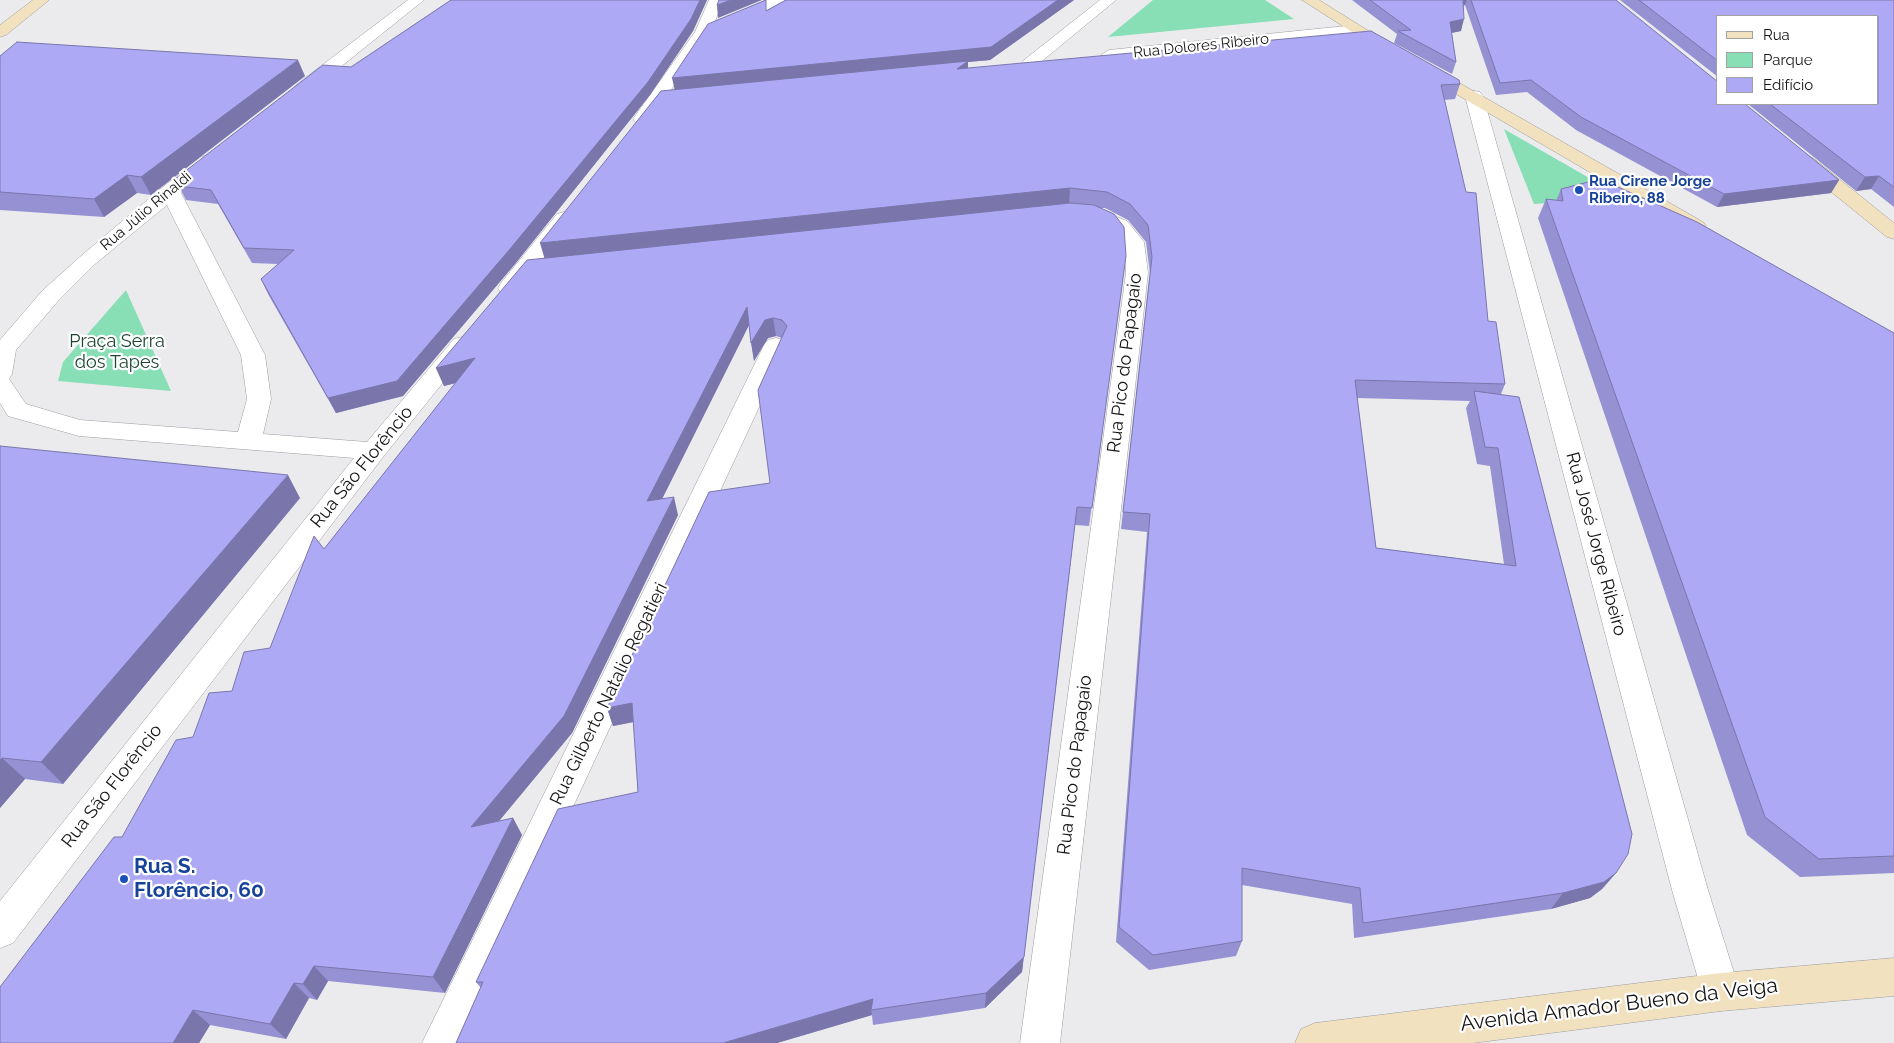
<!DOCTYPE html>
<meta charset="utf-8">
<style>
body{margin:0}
#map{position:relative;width:1894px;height:1043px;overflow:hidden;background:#ebebee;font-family:Raleway,sans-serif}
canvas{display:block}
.legend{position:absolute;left:1716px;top:15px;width:162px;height:90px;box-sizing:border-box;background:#fff;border:1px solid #a1a1a2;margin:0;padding:6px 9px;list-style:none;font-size:15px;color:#151516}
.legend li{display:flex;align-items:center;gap:10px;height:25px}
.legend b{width:25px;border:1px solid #a1a1a2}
</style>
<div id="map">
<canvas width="1894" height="1043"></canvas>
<ul class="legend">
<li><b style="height:6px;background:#f1e1be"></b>Rua</li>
<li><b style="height:14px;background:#88dfb6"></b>Parque</li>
<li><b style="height:14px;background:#aea9f5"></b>Edifício</li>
</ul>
</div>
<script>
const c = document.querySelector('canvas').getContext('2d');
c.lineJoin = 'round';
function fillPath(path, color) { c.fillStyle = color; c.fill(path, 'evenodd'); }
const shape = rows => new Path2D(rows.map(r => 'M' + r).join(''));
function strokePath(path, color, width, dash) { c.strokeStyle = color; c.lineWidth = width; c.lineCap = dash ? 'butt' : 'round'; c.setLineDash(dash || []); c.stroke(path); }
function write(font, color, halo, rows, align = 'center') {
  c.font = font + ' Raleway,sans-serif'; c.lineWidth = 4.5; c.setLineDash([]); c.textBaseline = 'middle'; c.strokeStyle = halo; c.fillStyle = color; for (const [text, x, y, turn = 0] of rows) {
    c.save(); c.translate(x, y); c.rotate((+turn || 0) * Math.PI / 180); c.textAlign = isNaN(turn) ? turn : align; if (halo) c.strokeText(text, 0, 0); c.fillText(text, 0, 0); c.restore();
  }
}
fillPath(shape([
 [1153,0,1265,0,1294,19,1108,37],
 [1504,129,1624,198,1534,204],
 [126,290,171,391,58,381,63,362]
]), '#88dfb6');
const street = shape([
 [408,0,424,0,308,93,296,93,293,89,296,85,408,0],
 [709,0,723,0,711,32,648,123,636,123,633,119,695,32,709,0],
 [766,0,785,0,783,3,737,24,727,24,724,21,727,18,766,0],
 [1100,0,1116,0,1036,66,1024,66,1022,63,1024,60,1100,0],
 [1356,25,1364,30,1362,33,1109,60,1101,55,1109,50,1356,25],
 [1474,91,1480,92,1483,96,1708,890,1740,992,1735,1006,1721,1011,1707,1006,1702,992,1672,890,1465,96,1468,92,1474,91],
 [208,155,215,157,217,161,215,165,181,193,265,355,271,399,263,434,367,442,454,339,462,337,470,339,474,344,383,457,13,943,0,948,0,901,354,458,79,436,8,416,0,403,0,340,42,291,81,256,163,187,201,157,208,155],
 [167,205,241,355,247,399,238,432,80,420,26,404,9,379,12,374,16,350,58,301,95,264,167,205],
 [1093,208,1127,221,1144,242,1148,273,1060,1043,1020,1043,1126,273,1124,243,1113,229,1086,218,1083,214,1086,210,1093,208],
 [564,212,571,214,574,218,517,293,509,295,501,293,498,288,501,283,557,214,564,212],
 [776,338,784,340,788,345,463,1043,422,1043,764,345,768,340,776,338]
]);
const secondary = shape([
 [33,0,49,0,6,35,0,37,0,25,33,0],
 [1302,0,1319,0,1399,50,1391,55,1385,53,1302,0],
 [1426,64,1703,222,1706,226,1703,230,1696,232,1689,230,1420,73,1418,69,1420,65,1426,64],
 [1806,156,1813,158,1894,223,1894,239,1887,237,1799,166,1797,162,1799,158,1806,156],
 [1894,958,1894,996,1721,1011,1473,1043,1295,1043,1301,1029,1315,1023,1721,973,1894,958]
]);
strokePath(street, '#9d9da0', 1);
strokePath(secondary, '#9d9da0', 1);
fillPath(street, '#fff');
fillPath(secondary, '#f1e1be');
fillPath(shape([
 [451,0,707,0,693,31,650,95,515,264,403,396,336,413,268,294,261,279,278,264,252,263,218,204,186,200,175,179,351,67],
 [786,0,1074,0,990,60,968,62,968,68,1460,84,1455,99,1444,100,1488,321,1505,384,1501,394,1616,873,1602,889,1590,898,1551,909,1354,938,1352,904,1242,885,1242,941,1236,956,1149,970,1116,942,1147,532,1121,529,1150,273,1146,242,1128,220,1105,208,1101,208,1126,256,1089,526,1075,525,1022,972,985,1008,873,1025,872,1015,777,1043,456,1043,481,988,476,982,638,792,634,722,613,726,607,708,770,483,782,338,776,336,768,338,754,361,749,325,662,499,678,515,572,733,499,821,513,818,522,835,445,993,328,981,317,1000,309,998,286,1039,210,1025,199,1043,0,1043,122,837,193,737,232,691,270,648,324,549,456,383,444,386,436,368,545,259,674,89,767,10],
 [1357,398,1470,401,1466,408,1477,464,1490,466,1504,564,1376,548],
 [1352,0,1616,0,1717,82,1839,180,1831,193,1717,207,1576,130,1527,92,1496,95,1465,5,1463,6,1461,31,1451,33,1456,62,1452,74,1394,43,1397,34],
 [1620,0,1894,0,1894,207,1871,189,1856,191,1748,104,1878,104,1718,16,1718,77],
 [0,56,305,76,151,195,137,193,104,217,0,210],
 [1561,189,1894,333,1894,873,1800,877,1747,835,1538,218,1546,199,1556,201],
 [0,446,300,498,63,784,25,779,0,808]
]), '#9691d3');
fillPath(shape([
 [700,0,707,0,693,31,650,95,515,264,403,396,336,413,328,398],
 [731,0,762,0,718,18,717,5],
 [1058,0,1074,0,990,60,968,62,968,76,675,91,672,78],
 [1461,0,1467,0,1465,5,1459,7],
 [1464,19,1461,31,1446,34,1450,22],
 [298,60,305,76,151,195,141,177],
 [127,175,137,193,104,217,94,199],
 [1879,176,1871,189,1856,191,1865,177],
 [1839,180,1831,193,1717,207,1724,194],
 [1070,188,1069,204,545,260,540,243],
 [747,307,749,325,652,519,647,501],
 [773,318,776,336,768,338,754,361,751,343,765,320],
 [475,358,482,376,444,386,436,368],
 [288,475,300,498,63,784,41,762],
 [674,497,678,515,572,733,480,844,471,827],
 [1077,507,1022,972,985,1008,986,993],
 [632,703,638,721,613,726,607,708],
 [2,758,25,779,0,808,0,760],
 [513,818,522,835,445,993,433,977],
 [1616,873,1602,889,1590,898,1551,909,1563,893],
 [314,966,328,981,317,1000,303,984],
 [294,983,309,998,286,1039,270,1024],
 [873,999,871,1010,872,1015,777,1043,723,1043],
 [193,1010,210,1025,199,1043,173,1043]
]), '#7a76ac');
const building = shape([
 [451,0,700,0,691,19,648,82,510,249,397,381,328,398,261,279,294,250,244,248,211,190,179,186,175,179,323,65,351,67,451,0],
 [719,0,731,0,717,5,719,0],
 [766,0,766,11,786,0,1058,0,991,47,672,78,708,24,766,0],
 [1370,0,1463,0,1464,19,1450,22,1456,62,1398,31,1411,30,1370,0],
 [1471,0,1616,0,1718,82,1718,104,1745,104,1839,180,1724,194,1581,117,1531,80,1500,83,1471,0],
 [1639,0,1894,0,1894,187,1879,176,1865,177,1770,104,1878,104,1878,16,1718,16,1718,61,1639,0],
 [1371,31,1459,80,1460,84,1441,85,1466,192,1476,193,1488,321,1496,322,1505,384,1355,380,1376,548,1516,566,1498,448,1485,447,1474,391,1519,397,1632,834,1628,854,1616,873,1604,882,1563,893,1363,923,1360,888,1242,868,1242,941,1153,955,1119,927,1150,514,1123,512,1152,257,1148,225,1130,204,1107,192,1070,188,540,243,661,91,968,61,957,69,1371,31],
 [17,42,298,60,141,177,127,175,94,199,0,192,0,56,17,42],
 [1600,179,1697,222,1894,333,1894,856,1819,859,1765,817,1546,199,1563,201,1561,189,1600,179],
 [1070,203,1094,205,1114,214,1124,227,1126,256,1092,508,1077,507,1024,957,986,993,871,1010,873,999,723,1043,456,1043,483,982,476,982,558,809,638,792,632,703,607,708,709,492,770,483,758,390,787,326,782,320,773,318,765,320,751,343,747,307,647,501,674,497,564,716,471,827,513,818,433,977,314,966,303,984,294,983,270,1024,193,1010,173,1043,0,1043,0,987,114,837,122,837,176,740,193,737,209,693,232,691,244,652,270,648,314,536,324,549,475,358,436,368,527,260,1070,203],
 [0,446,288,475,41,762,2,758,0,760,0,446]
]);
fillPath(building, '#aea9f5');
strokePath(building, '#7a76ac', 1);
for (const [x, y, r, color] of [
 [1579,190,5,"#1a4fb4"],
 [124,879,5,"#1a4fb4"]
]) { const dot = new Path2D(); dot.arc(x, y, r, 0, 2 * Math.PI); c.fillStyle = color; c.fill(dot); strokePath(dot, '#fff', 2); }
write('15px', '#151516', '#fff', [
 ["Rua Dolores Ribeiro",1201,46,-6],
 ["Rua Júlio Rinaldi",146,211,-40]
]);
write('bold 15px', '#164399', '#fff', [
 ["Rua Cirene Jorge",1589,181],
 ["Ribeiro, 88",1589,198]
], 'left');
write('18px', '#1c4433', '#fff', [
 ["Praça Serra",117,342],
 ["dos Tapes",117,363]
]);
write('18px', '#151516', '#fff', [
 ["Rua Pico do Papagaio",1125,363,-83],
 ["Rua São Florêncio",362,467,-51],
 ["Rua José Jorge Ribeiro",1596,544,75],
 ["Rua Gilberto Natalio Regatieri",609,694,-64],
 ["Rua Pico do Papagaio",1075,765,-83],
 ["Rua São Florêncio",112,786,-52]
]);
write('bold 21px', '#164399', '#fff', [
 ["Rua S.",134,867],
 ["Florêncio, 60",134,891]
], 'left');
write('21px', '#151516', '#fff', [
 ["Avenida Amador Bueno da Veiga",1619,1005,-7]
]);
</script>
